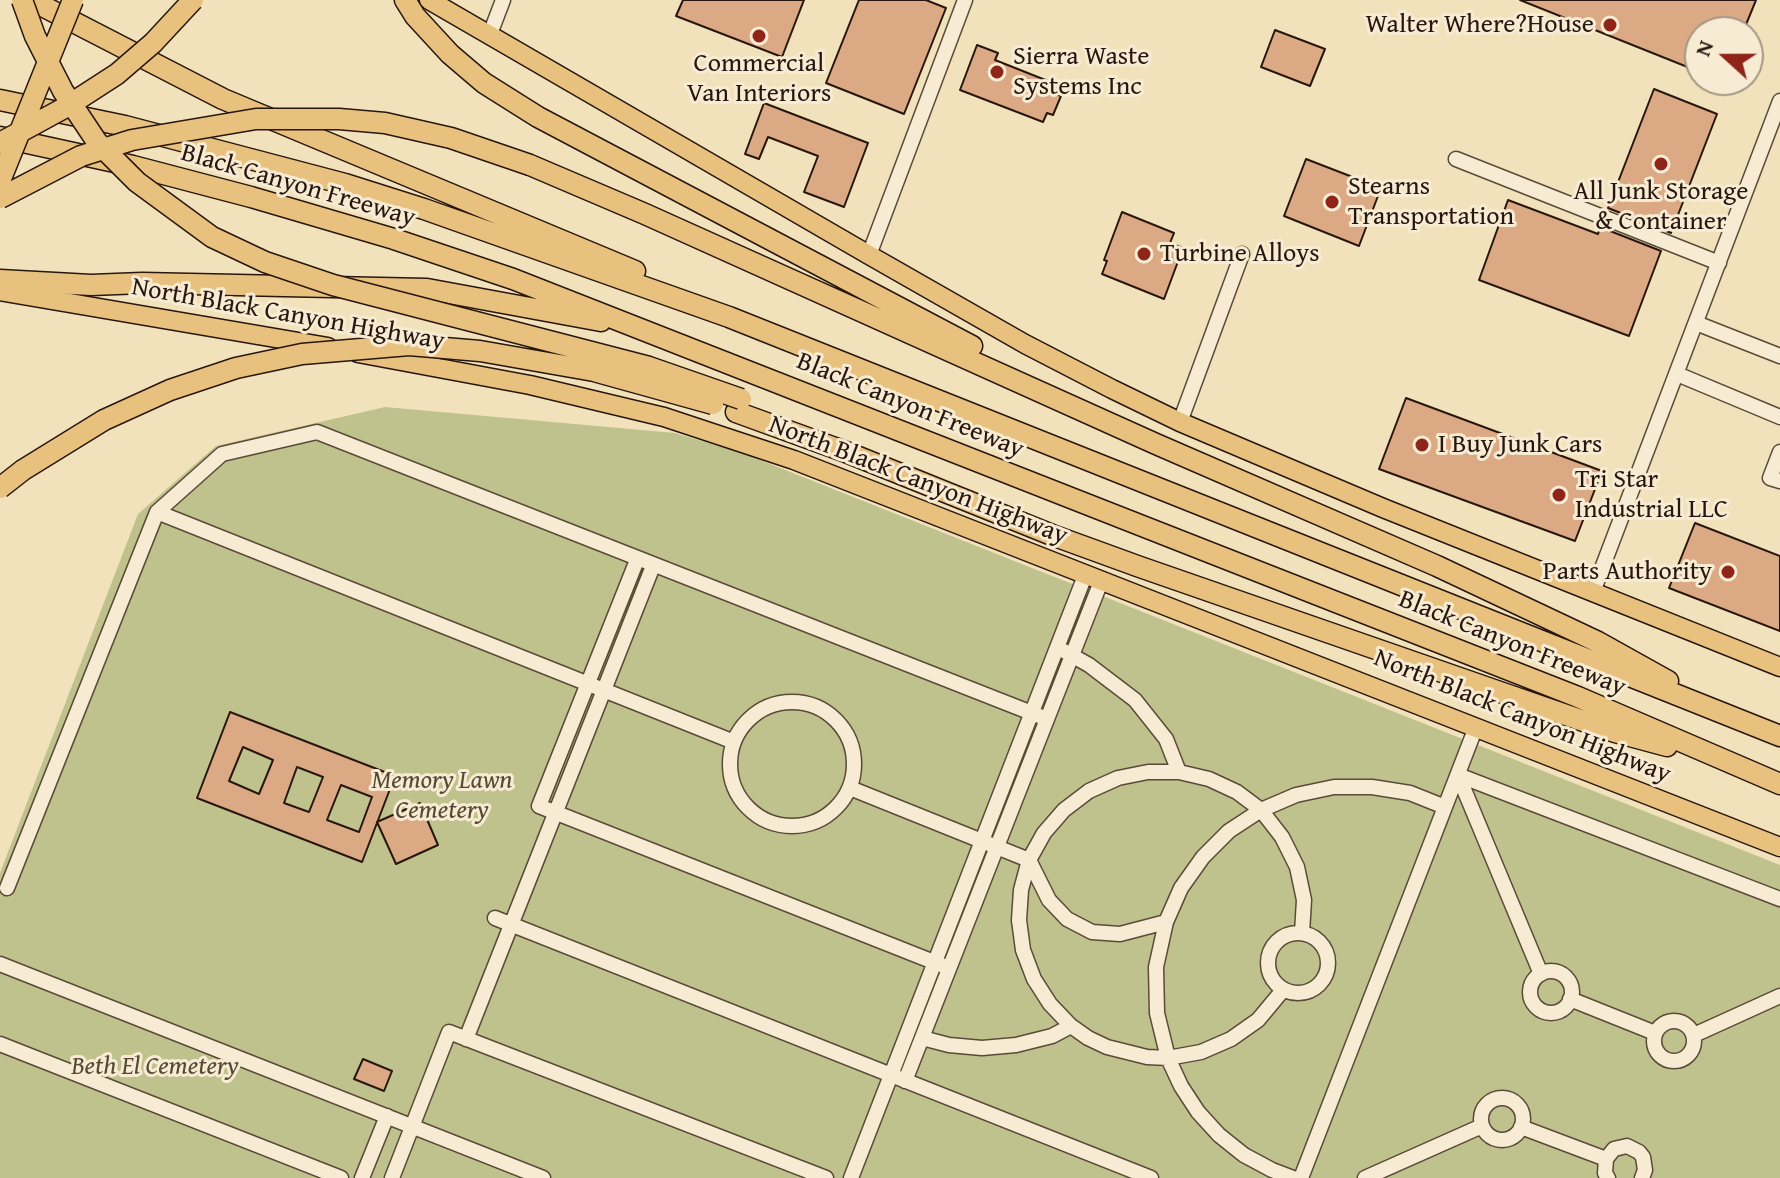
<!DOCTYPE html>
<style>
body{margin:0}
#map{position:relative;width:1780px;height:1178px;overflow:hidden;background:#f2e2bb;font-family:"Gentium Book Plus",serif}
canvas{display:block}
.north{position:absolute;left:1684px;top:16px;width:80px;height:80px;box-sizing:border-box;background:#f7ecd3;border:2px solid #a49784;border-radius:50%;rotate:291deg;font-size:22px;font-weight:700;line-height:32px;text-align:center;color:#28170e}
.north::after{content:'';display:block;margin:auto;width:28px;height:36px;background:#8f2418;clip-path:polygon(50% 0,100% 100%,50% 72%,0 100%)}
</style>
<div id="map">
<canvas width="1780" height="1178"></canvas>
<div class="north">N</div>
</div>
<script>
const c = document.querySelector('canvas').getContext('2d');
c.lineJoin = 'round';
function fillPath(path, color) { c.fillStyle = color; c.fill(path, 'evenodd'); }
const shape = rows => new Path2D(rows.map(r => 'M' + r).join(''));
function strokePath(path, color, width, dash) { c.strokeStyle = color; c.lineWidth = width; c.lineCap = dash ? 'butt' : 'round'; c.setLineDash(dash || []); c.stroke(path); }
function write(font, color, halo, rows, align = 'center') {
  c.font = font + ' "Gentium Book Plus",serif'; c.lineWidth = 6; c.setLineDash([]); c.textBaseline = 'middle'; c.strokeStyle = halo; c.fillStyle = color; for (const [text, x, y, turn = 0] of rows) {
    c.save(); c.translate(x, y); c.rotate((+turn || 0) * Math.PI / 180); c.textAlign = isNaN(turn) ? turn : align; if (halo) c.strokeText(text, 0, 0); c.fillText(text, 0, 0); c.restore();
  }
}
fillPath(shape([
 [385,407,675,433,745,454,1780,865,1780,1178,0,1178,0,873,138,514,216,446]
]), '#bfc28c');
const building = shape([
 [683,0,804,0,782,57,676,16,683,0],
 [859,0,926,0,946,8,904,114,826,83,859,0],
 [1520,0,1756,0,1743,32,1727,27,1726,32,1700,32,1700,72,1520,0],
 [1275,30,1325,49,1310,86,1261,67,1275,30],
 [977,45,998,53,995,60,1058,85,1055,94,1061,96,1053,115,1047,113,1043,122,960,90,977,45],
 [1654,89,1717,114,1671,233,1608,208,1654,89],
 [764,103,868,143,844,207,804,192,818,156,768,137,759,159,745,154,764,103],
 [1306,159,1381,188,1359,246,1284,216,1306,159],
 [1508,200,1598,234,1600,227,1661,251,1629,336,1479,280,1508,200],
 [1122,212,1174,233,1170,243,1183,248,1164,299,1102,274,1107,261,1104,260,1122,212],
 [1406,398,1602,471,1575,541,1379,469,1406,398],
 [1695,523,1780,556,1780,631,1669,588,1695,523],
 [230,712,395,776,362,862,197,798,230,712],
 [243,747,273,760,259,794,229,781,243,747],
 [297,767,323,777,309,812,284,803,297,767],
 [341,785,372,797,359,832,327,820,341,785],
 [420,803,438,845,396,864,377,822,420,803],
 [363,1059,392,1071,384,1091,354,1079,363,1059]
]);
fillPath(building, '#dbaa85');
strokePath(building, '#28170e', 2);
const minor = shape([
 [490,34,503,0],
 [1456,159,1719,263],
 [869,255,965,0],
 [1696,323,1780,356],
 [1677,374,1780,417],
 [1180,422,1242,254],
 [1780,452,1770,478,1780,481],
 [157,512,734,742],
 [637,560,539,806,949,968],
 [1593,592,1780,101],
 [1064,651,1089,665,1135,700,1166,739,1179,772],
 '730 764a62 62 0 1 1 124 0a62 62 0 1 1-124 0Z',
 [850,788,1029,860,1049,900,1067,919,1092,932,1120,934,1166,922],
 [7,888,157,512,222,454,317,432,1047,719],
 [495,918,1151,1178],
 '1268 963a30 30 0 1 1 60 0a30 30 0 1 1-60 0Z',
 [0,964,543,1178],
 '1530 992a21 21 0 1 1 42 0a21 21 0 1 1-42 0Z',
 [1541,974,1458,775,1780,899],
 [1283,990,1258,1020,1231,1039,1201,1052,1168,1058,1147,1057,1107,1047,1088,1038,1071,1026,1050,1004,1034,979,1023,950,1019,920,1021,890,1029,860,1044,833,1064,810,1089,791,1118,778,1148,772,1179,772,1209,779,1237,792,1261,810,1282,837,1297,867,1304,900,1302,933],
 [1570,999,1655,1033],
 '1654 1041a20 20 0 1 1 40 0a20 20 0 1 1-40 0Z',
 [1694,1035,1780,996],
 [922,1038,949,1045,982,1048,1016,1045,1052,1036,1071,1026],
 [466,1039,653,566],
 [0,1044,341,1178],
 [905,1081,1102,579],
 '1481 1119a21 21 0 1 1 42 0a21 21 0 1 1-42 0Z',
 [1521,1127,1606,1159],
 [362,1178,387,1116],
 [392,1178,449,1032,826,1178],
 [851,1178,1086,573],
 [1293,1178,1272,1170,1244,1155,1219,1135,1198,1112,1181,1086,1168,1058,1157,1013,1156,967,1166,922,1181,888,1203,857,1229,831,1261,810,1296,795,1334,787,1372,787,1410,793,1445,807],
 [1301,1178,1476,727],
 [1365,1178,1482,1126],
 [1608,1178,1605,1173,1606,1159,1614,1149,1627,1146,1639,1152,1643,1157,1645,1170,1642,1178]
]);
const major = shape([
 [429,0,869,255,1025,344,1112,389,1180,422,1383,508,1780,667],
 [0,291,328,347],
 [358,353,530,385,664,417,794,460,1780,847]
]);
const highway = shape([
 [31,0,223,99,635,271],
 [405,0,415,16,450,54,484,83,538,117,972,346],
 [0,100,125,126,345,184,424,209,729,317,1780,736],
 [0,137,133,166,251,197,394,239,513,279,1578,697,1780,784],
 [530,165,645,214,1156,444,1437,566,1598,642,1668,681],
 [0,280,91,285,142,283,427,289,601,321],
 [736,412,846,452,1052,535,1140,567,1615,732,1667,746]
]);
strokePath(minor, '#5a4a39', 17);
strokePath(major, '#28170e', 21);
strokePath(highway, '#28170e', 23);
strokePath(minor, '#f7ecd3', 14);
strokePath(major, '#e9c17e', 18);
strokePath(highway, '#e9c17e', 20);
const highwayBridge = shape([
 [22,0,35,36,63,91,97,142,137,182,212,237,265,262,333,285,649,367,741,399],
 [0,143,66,107,117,74,153,43,193,0],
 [0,181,73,0],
 [0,198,81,156,132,140,256,119,339,119,385,123,451,138,530,165],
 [0,488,23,470,104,420,170,390,236,368,302,354,409,345,480,351,594,371,713,404]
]);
strokePath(highwayBridge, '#28170e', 23, []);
strokePath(highwayBridge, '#e9c17e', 20);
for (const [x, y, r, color] of [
 [1610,25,8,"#8f2418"],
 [759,36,8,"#8f2418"],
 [997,72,8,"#8f2418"],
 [1661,164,8,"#8f2418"],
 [1332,202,8,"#8f2418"],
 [1144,254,8,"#8f2418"],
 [1422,445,8,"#8f2418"],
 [1559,495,8,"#8f2418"],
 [1728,572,8,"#8f2418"]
]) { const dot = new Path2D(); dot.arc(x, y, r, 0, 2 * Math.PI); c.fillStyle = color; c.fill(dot); strokePath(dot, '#f7ecd3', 3); }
write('26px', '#28170e', '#f7ecd3', [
 ["Walter Where?House",1594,25,"right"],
 ["Sierra Waste",1013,57],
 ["Systems Inc",1013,87],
 ["Commercial",759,64,"center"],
 ["Van Interiors",759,94,"center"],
 ["Stearns",1348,187],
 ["Transportation",1348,217],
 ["All Junk Storage",1661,192,"center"],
 ["& Container",1661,222,"center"],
 ["Turbine Alloys",1160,254],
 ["I Buy Junk Cars",1438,445],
 ["Tri Star",1575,480],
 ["Industrial LLC",1575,510],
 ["Parts Authority",1712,572,"right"]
], 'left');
write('26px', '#28170e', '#f7ecd3', [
 ["Black Canyon Freeway",298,186,16],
 ["North Black Canyon Highway",288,315,10],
 ["Black Canyon Freeway",910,406,22],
 ["North Black Canyon Highway",918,481,21],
 ["Black Canyon Freeway",1512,644,22],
 ["North Black Canyon Highway",1522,717,22]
]);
write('italic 26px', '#554a34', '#f7ecd3', [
 ["Memory Lawn",442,781],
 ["Cemetery",442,811],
 ["Beth El Cemetery",155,1067]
]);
</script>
